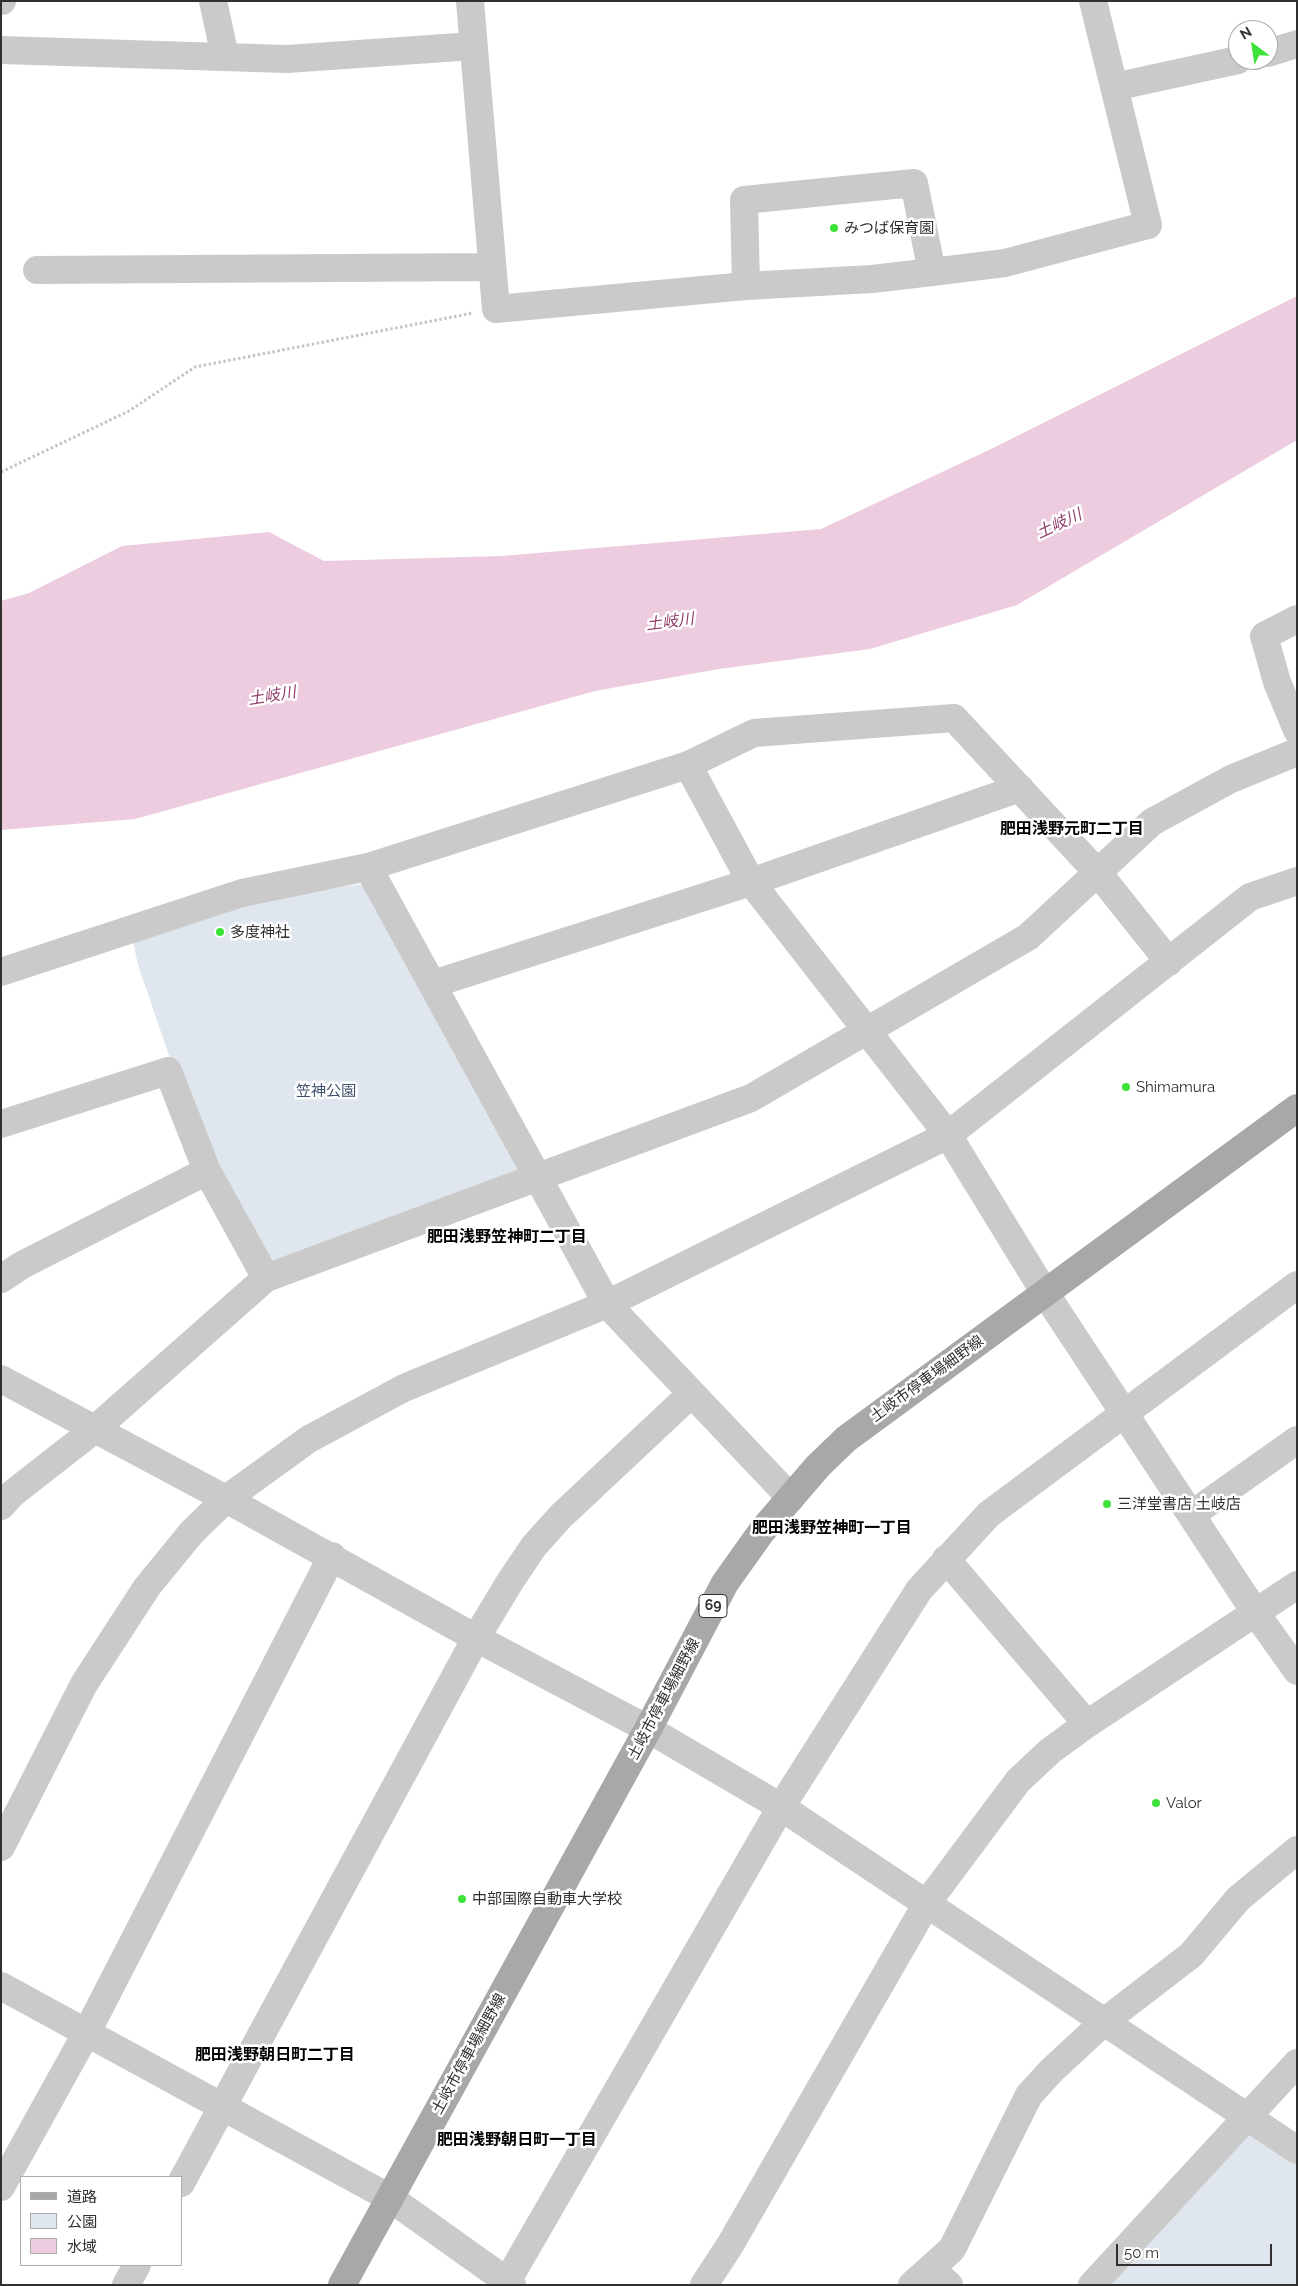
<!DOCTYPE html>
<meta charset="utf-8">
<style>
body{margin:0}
#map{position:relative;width:1298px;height:2286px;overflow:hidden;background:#fff;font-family:Raleway,"Noto Sans JP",sans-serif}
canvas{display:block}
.frame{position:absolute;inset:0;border:2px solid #303030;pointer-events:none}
.legend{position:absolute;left:20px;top:2176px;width:162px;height:90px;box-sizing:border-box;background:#fff;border:1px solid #acacac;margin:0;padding:6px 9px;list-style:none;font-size:15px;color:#303030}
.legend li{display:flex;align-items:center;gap:10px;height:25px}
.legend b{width:25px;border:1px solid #acacac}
.north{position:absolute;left:1228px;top:20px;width:50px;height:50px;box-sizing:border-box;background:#fff;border:1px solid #acacac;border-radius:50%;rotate:329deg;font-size:14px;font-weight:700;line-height:20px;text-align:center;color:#303030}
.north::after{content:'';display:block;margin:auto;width:18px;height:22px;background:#3ce238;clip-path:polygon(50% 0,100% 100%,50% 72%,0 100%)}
.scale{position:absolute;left:1116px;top:2244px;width:156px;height:22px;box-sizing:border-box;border:2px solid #303030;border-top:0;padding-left:6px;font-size:15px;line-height:18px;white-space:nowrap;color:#303030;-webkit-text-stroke:4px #fff;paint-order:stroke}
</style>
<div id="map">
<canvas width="1298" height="2286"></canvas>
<div class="frame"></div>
<ul class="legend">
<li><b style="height:6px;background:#a8a8a8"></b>道路</li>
<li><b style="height:14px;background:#dfe6ed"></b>公園</li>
<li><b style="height:14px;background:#ecccde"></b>水域</li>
</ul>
<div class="north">N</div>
<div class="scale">50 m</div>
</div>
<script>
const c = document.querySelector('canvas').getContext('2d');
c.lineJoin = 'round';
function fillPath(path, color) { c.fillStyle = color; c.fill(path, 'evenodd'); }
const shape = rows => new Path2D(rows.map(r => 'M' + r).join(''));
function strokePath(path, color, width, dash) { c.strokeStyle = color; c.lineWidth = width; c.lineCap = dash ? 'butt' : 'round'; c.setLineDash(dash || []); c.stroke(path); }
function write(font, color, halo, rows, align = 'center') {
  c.font = font + ' Raleway,"Noto Sans JP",sans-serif'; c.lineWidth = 5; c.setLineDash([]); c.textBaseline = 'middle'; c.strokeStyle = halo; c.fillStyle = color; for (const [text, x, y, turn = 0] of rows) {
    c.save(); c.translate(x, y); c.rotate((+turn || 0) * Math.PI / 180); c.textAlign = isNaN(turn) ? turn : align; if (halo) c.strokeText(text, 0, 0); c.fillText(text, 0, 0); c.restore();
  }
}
fillPath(shape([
 [369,883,523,1169,258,1266,197,1137,138,965,132,937,247,901],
 [1246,2130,1297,2164,1297,2282,1294,2285,1104,2285]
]), '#dfe6ed');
fillPath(shape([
 [1297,296,1297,440,1017,605,870,649,719,669,595,691,135,819,1,830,1,601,29,593,122,546,269,532,324,561,502,556,821,529,991,449]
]), '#ecccde');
strokePath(shape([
 [1,472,129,411,195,367,473,313]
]), '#c4c4c4', 3, [2.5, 2.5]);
strokePath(shape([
 [1,1,2,1],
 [213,1,225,56],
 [470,1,496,309,746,286,872,279,932,272,1005,263,1148,225,1093,1],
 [1,50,287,59,473,46],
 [1268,53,1297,44],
 [1114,87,1238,60],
 [37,270,492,267],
 [746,286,744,200,914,183,932,272],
 [1297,619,1264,636,1277,682,1297,730],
 [688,765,751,882,948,1135,1045,1293,1255,1612,1297,1671],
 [368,867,607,1304,791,1498],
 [1,972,242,893,368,867,688,765,754,733,954,718,1099,874,1169,962],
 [433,984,751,882,1020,788],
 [1,1124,168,1071,207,1171,266,1278],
 [1,1279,22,1265,207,1171],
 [1,1379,226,1499,476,1638,648,1729,781,1807,1297,2150],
 [1,1506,12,1494,95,1429,266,1278,751,1098,1028,937,1152,822,1231,779,1297,752],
 [1191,1515,1297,1440],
 [946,1559,1087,1724],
 [1,1847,84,1684,147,1587,192,1532,226,1499,309,1439,404,1388,607,1304,948,1135,1250,897,1297,881],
 [1,1986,390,2198,512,2285],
 [181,2183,476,1638,511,1580,534,1546,560,1517,691,1394],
 [1,2187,87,2032,332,1556],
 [931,2269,949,2285],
 [126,2285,137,2265],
 [505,2285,781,1807,919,1590,989,1514,1297,1285],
 [704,2285,730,2245,927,1903,1018,1781,1050,1751,1087,1724,1297,1585],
 [912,2285,952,2249,1029,2095,1052,2070,1105,2021,1191,1955,1238,1899,1297,1850],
 [1092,2285,1297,2063]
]), '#cacaca', 28);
strokePath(shape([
 [342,2285,648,1729,725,1583,762,1531,818,1466,846,1439,1297,1108]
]), '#a8a8a8', 28);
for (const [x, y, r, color] of [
 [834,228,5,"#3ce238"],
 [220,932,5,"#3ce238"],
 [1126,1087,5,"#3ce238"],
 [1107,1504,5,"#3ce238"],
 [1156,1803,5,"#3ce238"],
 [462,1899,5,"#3ce238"]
]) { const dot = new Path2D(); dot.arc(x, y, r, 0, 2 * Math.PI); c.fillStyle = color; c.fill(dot); strokePath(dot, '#fff', 2); }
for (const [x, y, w] of [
 [713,1606,28]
]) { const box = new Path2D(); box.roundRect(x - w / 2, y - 11.5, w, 23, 4); c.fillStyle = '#fff'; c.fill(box); strokePath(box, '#303030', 1); }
write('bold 14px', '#303030', null, [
 ["69",713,1606]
]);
write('15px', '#303030', '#fff', [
 ["みつば保育園",844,228],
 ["多度神社",230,932],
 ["Shimamura",1136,1087],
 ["三洋堂書店 土岐店",1117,1504],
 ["Valor",1166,1803],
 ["中部国際自動車大学校",472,1899]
], 'left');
write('15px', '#3e516c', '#fff', [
 ["笠神公園",326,1091]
]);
write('15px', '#303030', '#fff', [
 ["土岐市停車場細野線",927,1379,-36],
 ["土岐市停車場細野線",664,1699,-62],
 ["土岐市停車場細野線",469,2054,-61]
]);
write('italic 16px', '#923f6d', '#fff', [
 ["土岐川",1059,524,-25],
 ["土岐川",670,622,-7],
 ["土岐川",272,696,-9]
]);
write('bold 16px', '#000', '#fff', [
 ["肥田浅野元町二丁目",1072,829],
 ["肥田浅野笠神町二丁目",507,1237],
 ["肥田浅野笠神町一丁目",832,1528],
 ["肥田浅野朝日町二丁目",275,2055],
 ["肥田浅野朝日町一丁目",517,2140]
]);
</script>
